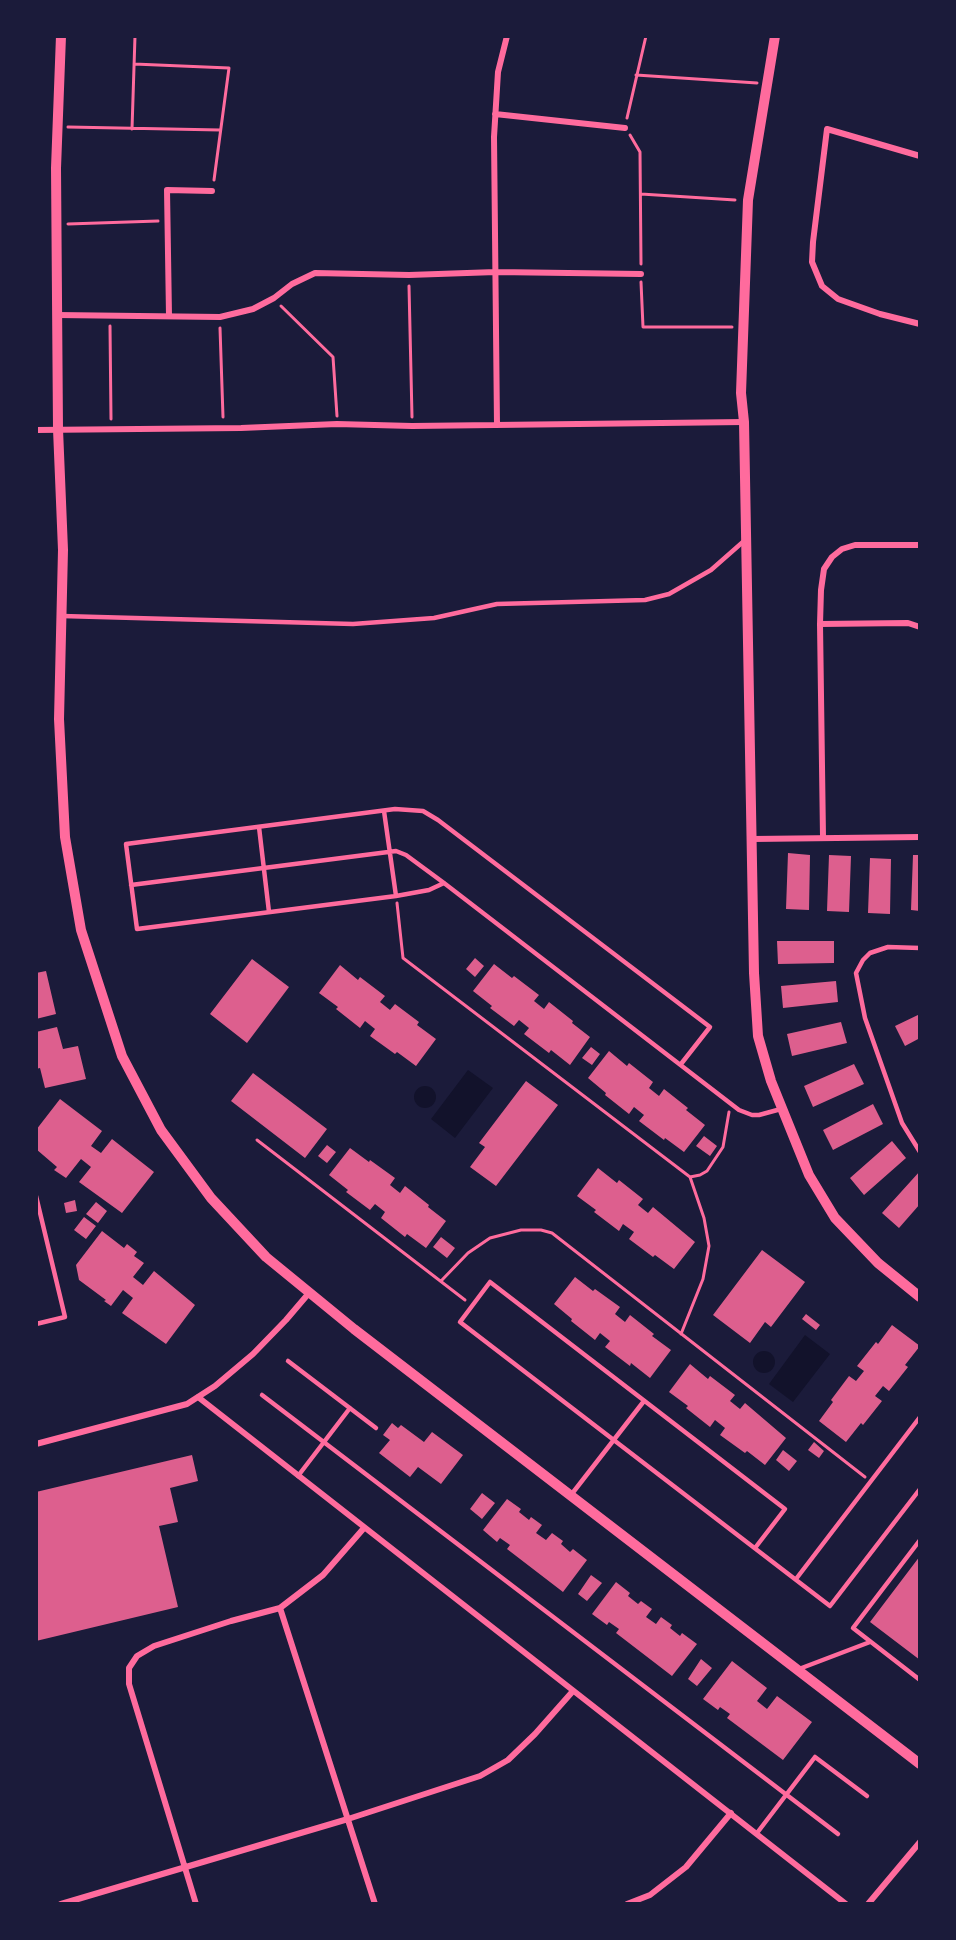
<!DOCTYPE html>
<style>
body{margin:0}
#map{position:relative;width:956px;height:1940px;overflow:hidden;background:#1b1b3a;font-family:Roboto,sans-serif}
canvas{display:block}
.frame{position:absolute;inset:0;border:38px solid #1b1b3a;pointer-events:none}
</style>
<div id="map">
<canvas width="956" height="1940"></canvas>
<div class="frame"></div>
</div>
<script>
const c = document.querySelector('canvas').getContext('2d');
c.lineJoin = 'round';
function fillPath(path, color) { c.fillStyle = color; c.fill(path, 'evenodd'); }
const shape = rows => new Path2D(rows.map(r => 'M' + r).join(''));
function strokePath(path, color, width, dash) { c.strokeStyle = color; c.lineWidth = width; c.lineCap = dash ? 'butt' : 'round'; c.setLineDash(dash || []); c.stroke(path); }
fillPath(shape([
 [468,1070,493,1088,455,1138,431,1119],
 '414 1097a11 11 0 1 1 22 0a11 11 0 1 1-22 0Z',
 [805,1335,830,1354,793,1402,769,1384],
 '753 1362a11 11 0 1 1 22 0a11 11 0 1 1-22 0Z'
]), '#12122b');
fillPath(shape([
 [788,853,810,855,809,910,786,909],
 [829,855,851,856,849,912,827,911],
 [913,855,920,855,920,911,911,910],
 [870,858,891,859,890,914,868,913],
 [777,941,834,941,834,963,778,964],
 [475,958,484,966,475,977,466,969],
 [252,959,289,987,247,1043,210,1014],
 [494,964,512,978,514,976,539,995,534,1001,544,1009,549,1002,573,1021,572,1023,590,1037,570,1065,551,1050,549,1053,524,1034,529,1028,519,1020,514,1026,490,1008,492,1006,473,991],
 [340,965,358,980,360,977,385,996,380,1002,390,1010,395,1004,419,1022,417,1025,436,1039,416,1066,397,1052,395,1054,370,1036,375,1029,365,1021,360,1028,336,1009,338,1007,319,993],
 [46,971,56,1014,36,1019,36,973],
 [836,981,838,1002,783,1008,781,986],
 [920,1014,920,1038,905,1046,895,1026],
 [841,1022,847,1043,792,1056,787,1034],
 [57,1027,63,1049,78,1046,86,1079,45,1088,40,1068,36,1069,36,1032],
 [591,1047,600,1054,592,1065,582,1058],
 [609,1051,627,1066,629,1063,653,1082,649,1088,659,1096,664,1089,688,1108,686,1110,705,1125,684,1152,665,1138,664,1140,639,1121,644,1115,634,1107,629,1114,605,1095,606,1093,588,1078],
 [854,1064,864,1084,813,1107,804,1086],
 [253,1073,327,1129,305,1158,231,1101],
 [526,1081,558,1105,496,1186,470,1167,485,1147,479,1143],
 [60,1099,102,1131,91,1146,101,1153,112,1139,154,1172,122,1213,79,1182,91,1167,81,1159,66,1178,54,1170,57,1167,36,1149,36,1130],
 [873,1104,883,1124,833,1150,823,1130],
 [704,1136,717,1146,710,1156,696,1146],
 [892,1141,906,1158,864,1195,850,1178],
 [327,1145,336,1152,327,1163,318,1156],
 [350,1148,369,1162,370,1160,395,1178,390,1185,400,1193,405,1186,429,1205,428,1207,446,1221,426,1248,407,1234,405,1237,381,1218,385,1212,375,1204,370,1210,346,1192,348,1190,329,1175],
 [598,1168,617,1183,619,1180,643,1199,638,1205,648,1213,653,1207,695,1242,674,1269,655,1255,653,1257,629,1239,634,1232,623,1224,619,1231,594,1212,596,1210,577,1196],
 [920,1171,920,1204,899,1228,882,1213],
 [75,1200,77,1211,66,1213,64,1203],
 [96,1202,107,1211,98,1223,86,1214],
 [84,1217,96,1226,86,1239,74,1230],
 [102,1231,124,1248,127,1244,137,1252,134,1256,144,1263,133,1277,143,1285,154,1271,195,1305,166,1344,122,1313,133,1298,123,1290,111,1306,104,1301,106,1300,79,1280,76,1265],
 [441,1237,455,1248,447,1258,433,1247],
 [762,1250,805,1282,771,1327,765,1322,750,1343,713,1315],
 [575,1277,593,1291,595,1289,620,1307,615,1314,625,1322,630,1315,654,1334,652,1336,671,1350,650,1378,631,1363,630,1366,605,1347,610,1341,600,1333,595,1340,571,1321,572,1319,554,1304],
 [806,1314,820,1325,816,1330,802,1319],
 [892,1325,920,1346,905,1365,908,1367,889,1391,883,1386,875,1396,882,1401,863,1425,861,1423,846,1442,819,1421,833,1402,831,1400,849,1376,856,1381,864,1371,857,1366,876,1342,878,1344],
 [690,1364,708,1379,710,1376,735,1395,730,1401,740,1409,745,1403,786,1438,765,1465,747,1451,745,1453,720,1435,725,1428,715,1420,710,1427,686,1408,688,1406,669,1392],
 [392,1423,398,1428,401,1425,424,1442,432,1432,463,1455,441,1484,418,1467,410,1477,379,1453,390,1440,383,1435],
 [814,1442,824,1451,819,1458,808,1450],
 [783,1450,797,1461,789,1471,776,1460],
 [192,1455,198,1481,170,1488,178,1522,159,1526,178,1607,36,1641,36,1492],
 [482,1493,495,1503,482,1519,470,1509],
 [507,1499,521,1509,519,1512,529,1520,531,1517,542,1525,536,1533,546,1540,552,1533,563,1541,561,1544,570,1552,573,1549,587,1560,563,1592,507,1549,510,1545,500,1538,497,1542,483,1530],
 [920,1556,920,1660,870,1622],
 [591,1575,602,1583,587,1601,578,1594],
 [616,1582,630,1593,628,1596,638,1604,641,1601,652,1609,646,1617,656,1624,661,1617,672,1625,670,1628,680,1636,682,1633,697,1644,672,1676,616,1633,619,1629,609,1622,607,1625,592,1614],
 [701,1659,712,1668,697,1686,688,1679],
 [732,1661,767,1688,757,1701,767,1709,777,1696,812,1722,783,1760,727,1718,730,1714,720,1707,718,1710,703,1699]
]), '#dd5f8e');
strokePath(shape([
 [134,64,229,68,214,180],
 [636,75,757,83],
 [627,118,646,36],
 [68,127,220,130],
 [132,129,135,36],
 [630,135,640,152,641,264],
 [641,194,735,200],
 [68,224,158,221],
 [641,282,643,327,732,327],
 [409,286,412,417],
 [281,306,333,357,337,416],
 [110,326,111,419],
 [220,328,223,417],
 [397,903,403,958,690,1177,704,1218,709,1246,703,1279,681,1334],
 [257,1140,465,1300],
 [690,1177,700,1175,707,1171,723,1147,729,1112],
 [441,1281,468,1253,490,1238,521,1230,541,1230,552,1233,865,1477]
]), '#ff6b9d', 3);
strokePath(shape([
 [62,616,353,624,434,618,497,604,645,600,669,594,711,570,744,541],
 [384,811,396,896],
 [259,827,269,912],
 [444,883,429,890,396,896,137,929,126,844,395,809,423,811,438,820,710,1027,681,1064],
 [131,885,396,851,406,855,444,883,739,1110,752,1115,759,1115,781,1109],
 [920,948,888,947,870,953,863,960,856,973,865,1018,902,1123,920,1152],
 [36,1196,65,1317,36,1324],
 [288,1361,376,1428],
 [262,1395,838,1834],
 [298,1476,350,1408],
 [571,1495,644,1401],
 [920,1540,853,1628,920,1680],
 [755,1548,785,1509,490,1282,460,1322,830,1606,920,1489],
 [796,1579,920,1417],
 [799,1669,870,1642],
 [757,1833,815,1757,867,1796]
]), '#ff6b9d', 4.5);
strokePath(shape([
 [495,114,625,128],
 [920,156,827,129,813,242,812,262,822,286,838,299,880,314,920,324],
 [57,315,220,317,253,309,274,298,292,284,315,273,409,275,496,272,641,274],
 [169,316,167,190,212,191],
 [497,425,494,137,498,72,507,36],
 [36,430,241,428,337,424,412,426,744,422],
 [820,624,908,623,920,627],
 [823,837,820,624,821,590,824,569,832,557,842,549,855,545,920,545],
 [753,839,920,837],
 [198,1397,846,1904],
 [36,1444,187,1404,215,1386,253,1354,286,1320,309,1293],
 [280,1608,375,1904],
 [61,1904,348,1819,480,1776,508,1760,535,1734,573,1691],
 [196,1904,129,1684,129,1668,137,1656,154,1646,231,1621,280,1608,323,1575,364,1528],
 [627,1904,650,1895,686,1867,731,1813],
 [868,1904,920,1842]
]), '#ff6b9d', 6);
strokePath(shape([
 [61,36,56,168,58,429,63,550,59,719,65,837,81,930,122,1056,161,1130,211,1198,266,1257,354,1329,920,1764],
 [775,36,748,200,741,393,744,422,754,973,758,1036,771,1081,809,1175,835,1218,878,1263,920,1297]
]), '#ff6b9d', 10);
</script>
